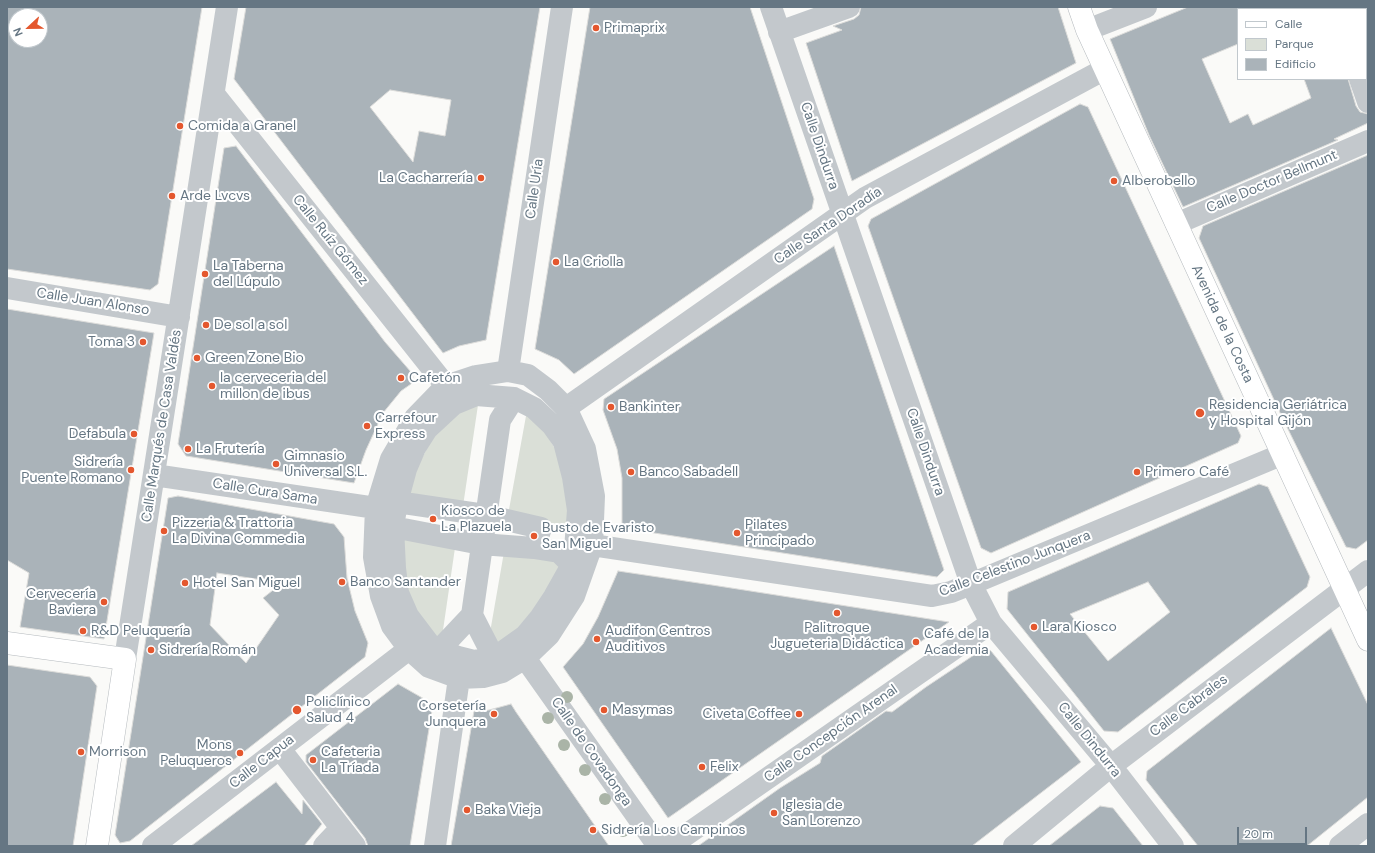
<!DOCTYPE html>
<meta charset="utf-8">
<style>
body{margin:0}
#map{position:relative;width:1375px;height:853px;overflow:hidden;background:#fafaf8;font-family:"DM Sans",sans-serif}
canvas{display:block}
.frame{position:absolute;inset:0;border:8px solid #657683;pointer-events:none}
.legend{position:absolute;left:1237px;top:8px;width:130px;height:72px;box-sizing:border-box;background:#fff;border:1px solid #c1c8cd;margin:0;padding:5px 7px;list-style:none;font-size:12px;color:#657683}
.legend li{display:flex;align-items:center;gap:8px;height:20px}
.legend b{width:20px;border:1px solid #c1c8cd}
.north{position:absolute;left:8px;top:8px;width:40px;height:40px;box-sizing:border-box;background:#fff;border:1px solid #c1c8cd;border-radius:50%;rotate:248deg;font-size:11px;font-weight:700;line-height:16px;text-align:center;color:#657683}
.north::after{content:'';display:block;margin:auto;width:14px;height:18px;background:#e4572e;clip-path:polygon(50% 0,100% 100%,50% 72%,0 100%)}
.scale{position:absolute;left:1237px;top:827px;width:70px;height:18px;box-sizing:border-box;border:2px solid #657683;border-top:0;padding-left:5px;font-size:12px;line-height:14px;white-space:nowrap;color:#657683;-webkit-text-stroke:3px #fff;paint-order:stroke}
</style>
<div id="map">
<canvas width="1375" height="853"></canvas>
<div class="frame"></div>
<ul class="legend">
<li><b style="height:5px;background:#fff"></b>Calle</li>
<li><b style="height:11px;background:#dadfd7"></b>Parque</li>
<li><b style="height:11px;background:#aab3b9"></b>Edificio</li>
</ul>
<div class="north">N</div>
<div class="scale">20 m</div>
</div>
<script>
const c = document.querySelector('canvas').getContext('2d');
c.lineJoin = 'round';
function fillPath(path, color) { c.fillStyle = color; c.fill(path, 'evenodd'); }
const shape = rows => new Path2D(rows.map(r => 'M' + r).join(''));
function strokePath(path, color, width, dash) { c.strokeStyle = color; c.lineWidth = width; c.lineCap = dash ? 'butt' : 'round'; c.setLineDash(dash || []); c.stroke(path); }
function write(font, color, halo, rows, align = 'center') {
  c.font = font + ' "DM Sans",sans-serif'; c.lineWidth = 4; c.setLineDash([]); c.textBaseline = 'middle'; c.strokeStyle = halo; c.fillStyle = color; for (const [text, x, y, turn = 0] of rows) {
    c.save(); c.translate(x, y); c.rotate((+turn || 0) * Math.PI / 180); c.textAlign = isNaN(turn) ? turn : align; if (halo) c.strokeText(text, 0, 0); c.fillText(text, 0, 0); c.restore();
  }
}
fillPath(shape([
 [478,405,463,506,406,501,406,488,445,415],
 [528,405,569,471,567,525,509,518,508,515],
 [397,533,456,541,442,637,439,640,411,610],
 [504,552,562,559,556,583,501,648,488,644]
]), '#dadfd7');
const building = shape([
 [7,7,202,7,158,284,150,290,7,269,7,7],
 [16,16,40,16,40,40,16,40,16,16],
 [246,7,540,7,486,340,459,346,443,353,234,79,246,7],
 [390,90,451,100,445,136,419,131,413,162,370,107,390,90],
 [590,7,750,7,814,199,812,209,574,374,559,360,535,349,590,7],
 [861,7,1058,7,1076,63,852,181,806,43,842,30,833,26,854,19,859,15,861,7],
 [1188,7,1238,7,1238,44,1202,59,1230,123,1248,114,1253,125,1311,98,1304,79,1348,79,1356,106,1360,112,1368,114,1368,123,1334,139,1338,140,1183,207,1149,135,1110,39,1188,7],
 [1080,104,1088,107,1241,436,1238,443,991,553,981,548,868,226,871,219,1080,104],
 [236,146,385,342,411,372,413,377,411,384,401,391,383,413,366,450,354,483,186,456,178,444,224,148,236,146],
 [1368,155,1368,540,1356,549,1346,547,1282,417,1199,238,1203,226,1368,155],
 [834,246,944,570,937,577,622,528,622,478,617,449,603,410,604,399,834,246],
 [7,309,154,333,104,639,20,627,29,573,7,560,7,309],
 [1259,484,1268,487,1310,577,1307,587,1118,732,1104,731,1007,609,1008,592,1259,484],
 [1148,582,1170,612,1108,661,1070,614,1148,582],
 [178,496,334,524,344,537,347,578,355,611,368,643,365,657,130,841,120,843,115,835,168,498,178,496],
 [217,573,282,583,263,598,279,615,246,663,210,625,217,573],
 [618,571,712,585,949,622,668,818,563,667,583,644,598,617,618,571],
 [1331,628,1368,705,1368,797,1307,846,1198,846,1146,780,1147,771,1331,628],
 [986,647,991,651,1081,762,972,846,698,846,780,788,820,763,822,756,886,711,892,712,926,687,986,647],
 [7,665,90,677,97,686,73,846,7,846,7,665],
 [398,684,433,704,410,846,368,846,365,838,306,762,306,755,398,684],
 [511,704,516,712,609,846,451,846,474,711,489,710,511,704],
 [276,782,302,814,303,800,322,824,304,846,191,846,276,782],
 [1100,806,1113,808,1143,846,1049,846,1100,806]
]);
fillPath(building, '#aab3b9');
strokePath(building, '#dcdcda', 1);
const major = shape([
 [1079,7,1087,30,1368,640],
 [7,643,125,659,97,846]
]);
strokePath(major, '#b5babe', 23);
strokePath(shape([
 [771,7,971,584,991,623,1111,766,1173,846],
 [1335,7,1335,9],
 [1087,30,1146,7],
 [779,32,849,7],
 [1360,79,1368,102],
 [214,94,446,386],
 [1176,224,1368,141],
 [7,288,179,317],
 [508,371,528,375,548,390,566,408,585,449,594,496,592,545,574,596,549,635,525,658,502,672,483,677,459,678,429,667,409,649,392,626,381,596,374,557,376,508,391,459,415,418,446,386,476,376,508,371],
 [508,371,562,7],
 [566,408,865,198,1105,69],
 [154,475,376,508],
 [397,502,485,515,541,528,534,548,481,544,393,527,397,502],
 [393,527,395,568,398,593,408,616,430,645,458,657,474,661,494,658,525,636,540,618,554,597,572,565,575,549,578,510,573,477,564,442,552,425,534,408,514,398,476,395,454,404,427,429,415,448,406,469,397,502],
 [592,545,932,596,951,592,971,584,1283,454],
 [534,548,559,552,572,565],
 [472,615,494,658],
 [440,649,472,615,500,420,514,398],
 [525,658,658,846],
 [125,659,227,7],
 [280,749,355,846],
 [153,846,409,649],
 [324,846,341,828],
 [435,846,459,678],
 [670,846,991,623],
 [1014,846,1111,766,1368,571],
 [1340,846,1368,824]
]), '#c3c8cc', 22);
strokePath(major, '#fff', 22);
c.fillStyle = '#aab4a7';
for (const [x, y] of [
 [567,697],
 [548,718],
 [564,745],
 [585,770],
 [605,799],
 [623,831]
]) { c.beginPath(); c.arc(x, y, 6, 0, 2 * Math.PI); c.fill(); }
for (const [x, y, r, color] of [
 [596,28,4,"#e4572e"],
 [180,126,4,"#e4572e"],
 [481,178,4,"#e4572e"],
 [1114,181,4,"#e4572e"],
 [172,196,4,"#e4572e"],
 [556,262,4,"#e4572e"],
 [205,274,4,"#e4572e"],
 [206,325,4,"#e4572e"],
 [143,342,4,"#e4572e"],
 [197,358,4,"#e4572e"],
 [401,378,4,"#e4572e"],
 [212,386,4,"#e4572e"],
 [611,407,4,"#e4572e"],
 [1200,413,5,"#e4572e"],
 [367,426,4,"#e4572e"],
 [134,434,4,"#e4572e"],
 [188,449,4,"#e4572e"],
 [276,464,4,"#e4572e"],
 [131,470,4,"#e4572e"],
 [631,472,4,"#e4572e"],
 [1137,472,4,"#e4572e"],
 [433,519,4,"#e4572e"],
 [164,531,4,"#e4572e"],
 [737,533,4,"#e4572e"],
 [534,536,4,"#e4572e"],
 [342,582,4,"#e4572e"],
 [185,583,4,"#e4572e"],
 [104,602,4,"#e4572e"],
 [837,613,4,"#e4572e"],
 [1034,627,4,"#e4572e"],
 [83,631,4,"#e4572e"],
 [597,639,4,"#e4572e"],
 [916,642,4,"#e4572e"],
 [151,650,4,"#e4572e"],
 [297,710,5,"#e4572e"],
 [604,710,4,"#e4572e"],
 [494,714,4,"#e4572e"],
 [799,714,4,"#e4572e"],
 [81,752,4,"#e4572e"],
 [240,753,4,"#e4572e"],
 [313,760,4,"#e4572e"],
 [702,767,4,"#e4572e"],
 [467,810,4,"#e4572e"],
 [774,813,4,"#e4572e"],
 [593,830,4,"#e4572e"]
]) { const dot = new Path2D(); dot.arc(x, y, r, 0, 2 * Math.PI); c.fillStyle = color; c.fill(dot); strokePath(dot, '#fff', 1.5); }
write('14px', '#657683', '#fff', [
 ["Primaprix",604,28],
 ["Comida a Granel",188,126],
 ["La Cacharrería",473,178,"right"],
 ["Alberobello",1122,181],
 ["Arde Lvcvs",180,196],
 ["La Criolla",564,262],
 ["La Taberna",213,266],
 ["del Lúpulo",213,282],
 ["De sol a sol",214,325],
 ["Toma 3",135,342,"right"],
 ["Green Zone Bio",205,358],
 ["la cerveceria del",220,378],
 ["millon de ibus",220,394],
 ["Cafetón",409,378],
 ["Residencia Geriátrica",1209,405],
 ["y Hospital Gijón",1209,421],
 ["Bankinter",619,407],
 ["Carrefour",375,418],
 ["Express",375,434],
 ["Defabula",126,434,"right"],
 ["La Frutería",196,449],
 ["Gimnasio",284,456],
 ["Universal S.L.",284,472],
 ["Sidrería",123,462,"right"],
 ["Puente Romano",123,478,"right"],
 ["Banco Sabadell",639,472],
 ["Primero Café",1145,472],
 ["Kiosco de",441,511],
 ["La Plazuela",441,527],
 ["Pizzeria & Trattoria",172,523],
 ["La Divina Commedia",172,539],
 ["Pilates",745,525],
 ["Principado",745,541],
 ["Busto de Evaristo",542,528],
 ["San Miguel",542,544],
 ["Banco Santander",350,582],
 ["Hotel San Miguel",193,583],
 ["Cervecería",96,594,"right"],
 ["Baviera",96,610,"right"],
 ["Lara Kiosco",1042,627],
 ["Palitroque",837,628,"center"],
 ["Jugueteria Didáctica",837,644,"center"],
 ["R&D Peluquería",91,631],
 ["Audifon Centros",605,631],
 ["Auditivos",605,647],
 ["Café de la",924,634],
 ["Academia",924,650],
 ["Sidrería Román",159,650],
 ["Policlínico",306,702],
 ["Salud 4",306,718],
 ["Corsetería",486,706,"right"],
 ["Junquera",486,722,"right"],
 ["Masymas",612,710],
 ["Civeta Coffee",791,714,"right"],
 ["Mons",232,745,"right"],
 ["Peluqueros",232,761,"right"],
 ["Morrison",89,752],
 ["Cafeteria",321,752],
 ["La Tríada",321,768],
 ["Felix",710,767],
 ["Iglesia de",782,805],
 ["San Lorenzo",782,821],
 ["Baka Vieja",475,810],
 ["Sidrería Los Campinos",601,830]
], 'left');
write('14px', '#657683', '#fff', [
 ["Calle Dindurra",819,146,71],
 ["Calle Doctor Bellmunt",1272,182,-23],
 ["Calle Uría",535,189,-82],
 ["Calle Santa Doradía",828,226,-34],
 ["Calle Ruíz Gómez",330,240,51],
 ["Calle Juan Alonso",93,302,9],
 ["Avenida de la Costa",1222,324,65],
 ["Calle Marqués de Casa Valdés",162,426,-81],
 ["Calle Dindurra",925,452,71],
 ["Calle Cura Sama",265,492,9],
 ["Calle Celestino Junquera",1015,564,-21],
 ["Calle Cabrales",1189,706,-37],
 ["Calle Concepción Arenal",831,734,-35],
 ["Calle Dindurra",1089,740,51],
 ["Calle de Covadonga",591,752,55],
 ["Calle Capua",262,762,-38]
]);
</script>
